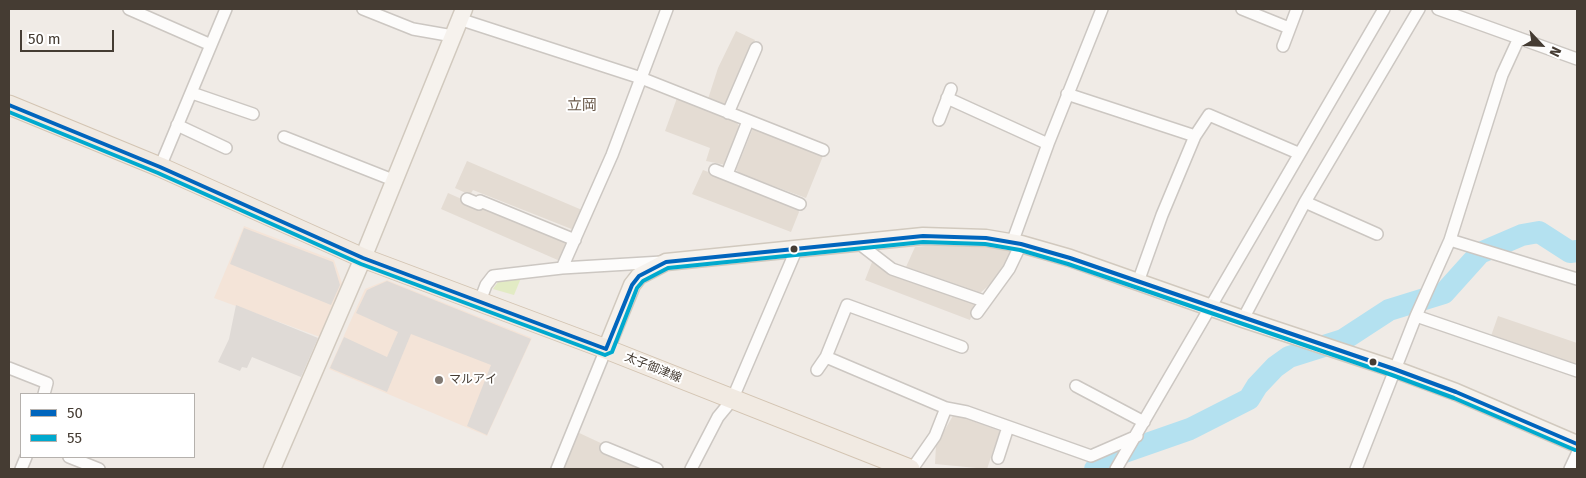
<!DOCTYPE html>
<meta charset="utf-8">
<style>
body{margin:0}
#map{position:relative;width:1586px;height:478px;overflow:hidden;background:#f0ebe6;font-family:"Fira Sans",sans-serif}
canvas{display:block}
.frame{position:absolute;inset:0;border:10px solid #453c33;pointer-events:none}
.legend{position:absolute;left:20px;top:393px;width:175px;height:65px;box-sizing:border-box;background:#fff;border:1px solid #b5b1ad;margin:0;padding:6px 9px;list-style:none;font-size:15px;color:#453c33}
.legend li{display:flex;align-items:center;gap:10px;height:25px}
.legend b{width:25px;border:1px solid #b5b1ad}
.north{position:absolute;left:1516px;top:20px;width:50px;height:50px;-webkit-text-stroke:4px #fff;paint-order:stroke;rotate:115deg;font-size:14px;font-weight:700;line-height:20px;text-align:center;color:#453c33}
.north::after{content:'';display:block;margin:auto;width:18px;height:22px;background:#453c33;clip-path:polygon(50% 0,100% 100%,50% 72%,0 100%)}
.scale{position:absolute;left:20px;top:30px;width:94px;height:22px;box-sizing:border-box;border:2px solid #453c33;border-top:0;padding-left:6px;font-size:15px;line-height:18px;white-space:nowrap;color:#453c33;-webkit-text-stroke:4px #fff;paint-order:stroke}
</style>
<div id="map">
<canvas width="1586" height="478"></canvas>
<div class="frame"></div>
<ul class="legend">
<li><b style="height:6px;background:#0065bd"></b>50</li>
<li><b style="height:6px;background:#00a9ce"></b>55</li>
</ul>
<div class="north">N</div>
<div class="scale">50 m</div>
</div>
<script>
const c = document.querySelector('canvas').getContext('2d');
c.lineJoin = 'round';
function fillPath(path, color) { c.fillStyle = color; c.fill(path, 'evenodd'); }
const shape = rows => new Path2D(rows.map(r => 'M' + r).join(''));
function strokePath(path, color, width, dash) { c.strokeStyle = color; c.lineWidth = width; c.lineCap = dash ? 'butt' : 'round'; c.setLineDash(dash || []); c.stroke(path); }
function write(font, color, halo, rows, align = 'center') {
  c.font = font + ' "Fira Sans","Noto Sans JP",sans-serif'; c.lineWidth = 4; c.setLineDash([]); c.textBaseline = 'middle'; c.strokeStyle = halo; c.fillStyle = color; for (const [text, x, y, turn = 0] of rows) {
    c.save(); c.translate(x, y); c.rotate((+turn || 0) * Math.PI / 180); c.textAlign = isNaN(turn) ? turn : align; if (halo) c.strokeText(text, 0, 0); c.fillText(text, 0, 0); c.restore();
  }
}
fillPath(shape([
 [736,31,755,40,728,107,708,99,718,68],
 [677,98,736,121,740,128,726,165,706,161,710,148,665,131],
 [753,128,817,151,823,156,806,198,741,174,736,170],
 [467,161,582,210,574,230,473,190,470,195,455,188],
 [703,170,795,204,799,212,791,232,692,194],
 [448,193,484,209,486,207,569,241,560,261,441,209],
 [936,245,1013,249,998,278,980,293,906,267,915,247],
 [874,257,977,303,970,320,865,280],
 [1498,316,1577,343,1577,368,1491,336],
 [954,414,1000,431,987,469,935,464,936,445],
 [575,431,605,445,649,469,565,469,560,467]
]), '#e4dcd3');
fillPath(shape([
 [244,226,334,260,343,286,320,337,214,298],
 [387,280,532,338,487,436,329,369,365,289]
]), '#f4e4d8');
fillPath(shape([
 [521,278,514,295,493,289,500,279]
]), '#e2ebc4');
fillPath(shape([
 [244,228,333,262,340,285,331,305,230,264],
 [387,281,531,339,487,435,467,426,491,365,411,334,387,392,330,368,344,337,387,357,398,332,356,313,367,290],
 [236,305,318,338,301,377,252,357,247,368,242,367,240,371,218,362,229,339]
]), '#dfdad6');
strokePath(shape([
 [1095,469,1104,459,1190,429,1249,399,1257,386,1275,367,1289,357,1343,340,1389,310,1444,293,1480,253,1522,235,1539,232,1570,252,1577,251]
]), '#b4e1f0', 22);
const street = shape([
 [129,9,211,45],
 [363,9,413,29,453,36],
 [1242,9,1289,28],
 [1438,9,1577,59],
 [459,19,641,78,823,150],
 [1283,46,1297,9],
 [192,93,253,114],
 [1067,94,1195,136],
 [947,98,1048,144],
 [728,113,756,48],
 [939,120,951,89],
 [177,125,226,148],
 [284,137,393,180],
 [160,167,226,9],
 [715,170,800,204],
 [727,174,748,121],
 [467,199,479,204,480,201,575,240],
 [1305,202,1377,234],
 [1450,240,1577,279],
 [857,242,892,269,984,301],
 [1012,243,1048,144,1102,9],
 [562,268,612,155,667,9],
 [1138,282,1162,215,1195,136,1209,115,1298,153],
 [480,301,486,285,493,276,562,268,662,262],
 [977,313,1009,269,1021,244],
 [1416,316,1577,371],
 [1243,319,1305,202,1419,9],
 [826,357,946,408,967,412,1091,456,1137,436],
 [9,368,47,383,44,394],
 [817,370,826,357,847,305,962,347],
 [1076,386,1144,422],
 [606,448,657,469],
 [69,457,99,469],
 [998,458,1008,427],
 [21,469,26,457],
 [557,469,606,349],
 [691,469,718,417,732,400,797,248],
 [912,469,935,436,946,408],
 [1116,469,1384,9],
 [1356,469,1416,316,1450,240,1502,75,1519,38],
 [1570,469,1577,454]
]);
const secondary = shape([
 [606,349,632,285,639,276,666,262,923,236,986,238,1021,244,1070,258,1243,319,1394,369,1456,392,1577,444],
 [272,469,363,258,464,9]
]);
const primary = shape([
 [9,105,160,167,363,258,606,349,910,469]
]);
strokePath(street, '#ccc7c2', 14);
strokePath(secondary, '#d1c9be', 19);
strokePath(primary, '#d3c4b2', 21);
strokePath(street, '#fdfcfb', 11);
strokePath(secondary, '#f6f2ed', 16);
strokePath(primary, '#f1eae2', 19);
strokePath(shape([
 [9,105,160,167,363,258,606,349,632,285,639,276,666,262,923,236,986,238,1021,244,1070,258,1394,369,1456,392,1577,444]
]), '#0065bd', 4);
strokePath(shape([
 [9,112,158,173,361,264,605,355,612,352,637,288,643,281,668,268,923,242,985,244,1020,250,1068,264,1392,375,1454,398,1575,450]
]), '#00a9ce', 4);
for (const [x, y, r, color] of [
 [794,249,4.5,"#453c33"],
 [1373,362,4.5,"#453c33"],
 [439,380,5,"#817972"]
]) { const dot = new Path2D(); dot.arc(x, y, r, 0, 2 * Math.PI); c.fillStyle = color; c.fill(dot); strokePath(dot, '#fff', 2); }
write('12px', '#453c33', '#fff', [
 ["太子御津線",653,368,22]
]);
write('12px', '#453c33', '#fff', [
 ["マルアイ",449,380]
], 'left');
write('15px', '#695849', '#fff', [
 ["立岡",582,106]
]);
</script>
